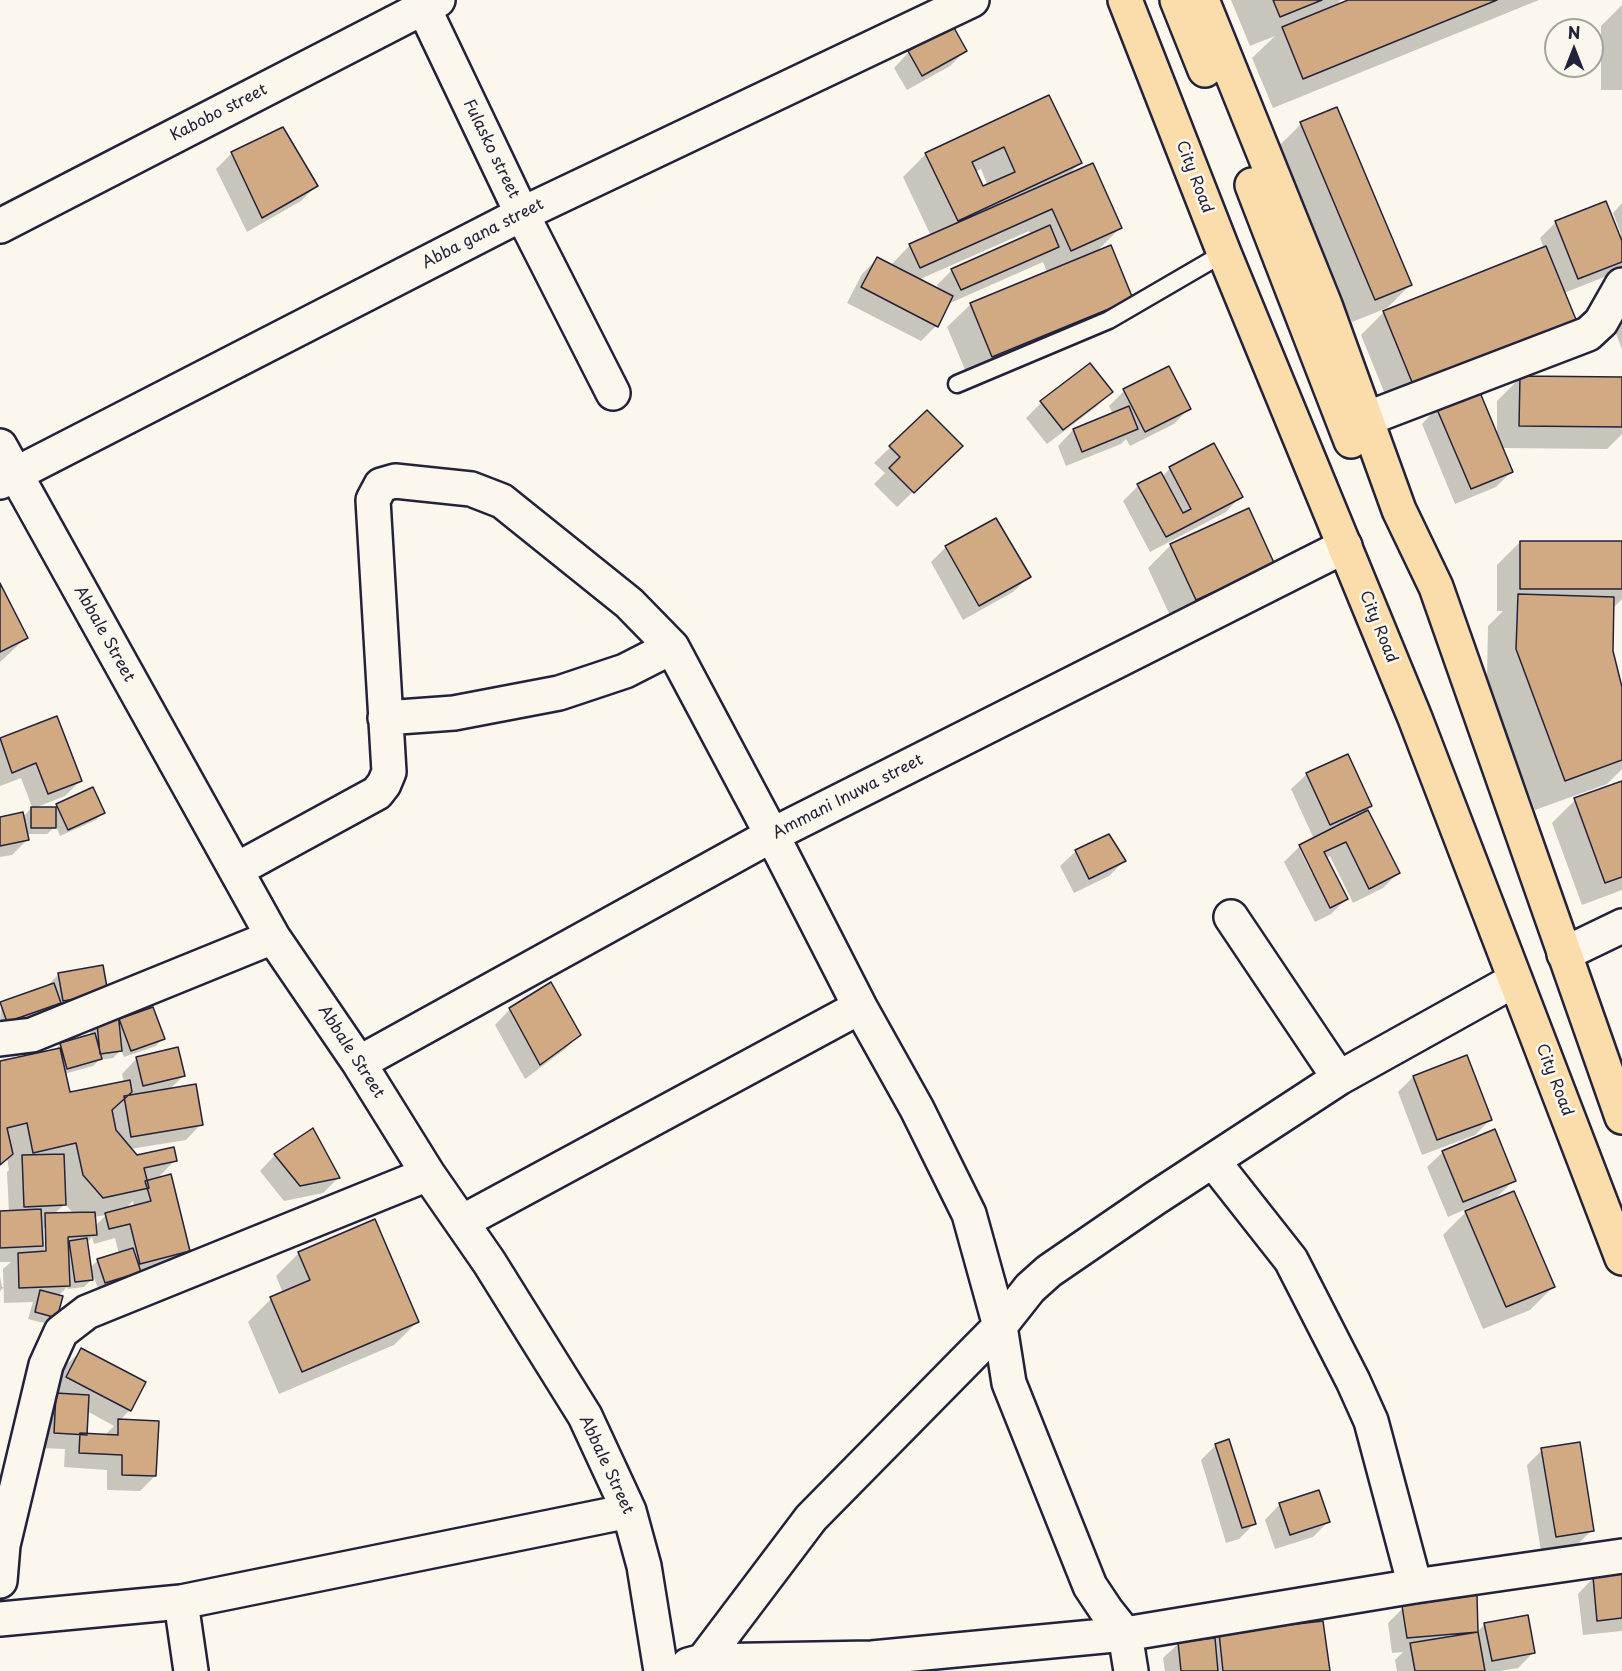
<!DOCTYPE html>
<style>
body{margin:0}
#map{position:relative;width:1622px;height:1671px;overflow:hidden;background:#fbf7ec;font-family:"Playpen Sans",sans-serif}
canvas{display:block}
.north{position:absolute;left:1544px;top:18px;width:60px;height:60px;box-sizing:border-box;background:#fbf7ec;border:2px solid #a4a2a5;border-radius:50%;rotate:0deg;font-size:16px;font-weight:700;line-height:24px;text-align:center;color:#22223b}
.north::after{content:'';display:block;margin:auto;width:21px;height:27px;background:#22223b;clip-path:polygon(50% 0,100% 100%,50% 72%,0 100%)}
</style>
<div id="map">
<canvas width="1622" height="1671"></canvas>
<div class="north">N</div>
</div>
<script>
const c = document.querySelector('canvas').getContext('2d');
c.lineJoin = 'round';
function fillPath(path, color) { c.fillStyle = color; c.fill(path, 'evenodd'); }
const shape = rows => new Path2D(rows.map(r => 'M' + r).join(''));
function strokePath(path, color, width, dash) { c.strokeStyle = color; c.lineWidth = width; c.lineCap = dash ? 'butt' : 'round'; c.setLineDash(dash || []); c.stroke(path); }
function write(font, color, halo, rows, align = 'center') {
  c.font = font + ' "Playpen Sans",sans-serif'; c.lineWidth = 5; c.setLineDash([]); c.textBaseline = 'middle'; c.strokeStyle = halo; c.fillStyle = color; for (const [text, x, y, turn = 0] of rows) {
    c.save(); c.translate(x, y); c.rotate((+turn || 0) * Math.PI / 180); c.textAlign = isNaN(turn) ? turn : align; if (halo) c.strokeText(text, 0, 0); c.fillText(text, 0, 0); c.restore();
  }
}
fillPath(shape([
 [1231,0,1341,0,1334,7,1352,0,1539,0,1273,108,1252,58,1275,36,1250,46],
 [1622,5,1622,90,1601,90,1601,26],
 [965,51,950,66,907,90,894,68,909,52],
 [1048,97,1080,163,1068,175,1120,228,1095,253,1132,299,1109,322,969,379,947,327,971,304,1047,272,1043,262,948,304,936,326,921,341,847,303,862,274,877,259,890,266,910,245,931,236,903,177,926,154],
 [981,169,988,186,983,188,975,172],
 [1029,231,1031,235,952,270,937,285,939,291,918,280],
 [1301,124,1410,285,1387,308,1352,322,1278,147],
 [232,153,316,186,301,201,247,232,216,169],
 [1605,203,1619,237,1621,234,1613,213,1622,203,1622,268,1620,266,1612,274,1564,293,1391,409,1361,335,1384,312,1544,248,1540,238,1555,223],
 [1622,313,1622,349,1612,323],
 [1520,378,1622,379,1622,434,1607,449,1502,448,1511,472,1496,487,1455,504,1422,424,1437,408,1497,436,1497,401],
 [1111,391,1096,407,1047,444,1026,418,1041,403],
 [1124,391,1189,408,1174,424,1130,446,1126,439,1121,444,1066,466,1058,446,1073,430,1113,414,1109,406],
 [927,412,945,461,897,507,874,484,885,473,874,463],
 [1170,468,1241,496,1226,512,1150,552,1123,501,1138,486,1162,477],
 [1520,542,1622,543,1622,599,1613,608,1611,651,1622,693,1622,769,1607,784,1535,810,1487,680,1488,626,1503,611,1497,611,1497,565],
 [1171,545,1273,564,1173,622,1148,568],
 [946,547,1029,577,1013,592,963,620,931,562],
 [0,586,26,638,0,662],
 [56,718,81,780,65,796,32,809,53,809,57,805,103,812,96,820,60,836,56,826,47,834,26,834,27,840,12,855,0,857,0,818,23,817,32,807,21,778,0,786,0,740],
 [1307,774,1370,806,1360,815,1398,873,1383,888,1353,903,1330,856,1326,858,1346,899,1331,914,1315,922,1284,862,1300,846,1314,839,1291,789],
 [1300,850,1303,850,1315,873,1312,874],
 [1622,782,1622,890,1582,905,1552,823,1575,800],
 [1076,851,1124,861,1109,876,1074,893,1060,866],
 [59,974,106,993,0,1028,1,1003,46,987],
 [510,1009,579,1035,564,1050,525,1079,495,1025],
 [120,1021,163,1038,156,1046,124,1057,121,1050,113,1058,99,1060,93,1066,64,1074,69,1094,124,1082,122,1074,137,1058,183,1076,169,1090,201,1124,186,1140,130,1149,137,1156,175,1160,156,1180,188,1251,173,1266,98,1289,94,1277,84,1287,68,1289,67,1287,58,1296,55,1317,48,1324,28,1319,33,1302,4,1303,3,1269,11,1262,0,1262,0,1213,9,1212,7,1172,9,1170,7,1158,0,1165,0,1063,54,1051,60,1044,91,1036,89,1023,118,1023],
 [133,1201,134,1207,125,1209],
 [65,1204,74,1214,54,1214],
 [106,1215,95,1226,94,1217],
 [44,1228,47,1228,48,1259,45,1259],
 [92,1237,94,1244,115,1238,119,1254,98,1260,90,1268,87,1243],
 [1413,1077,1490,1120,1475,1135,1422,1155,1398,1092],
 [312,1130,338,1178,323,1193,284,1201,260,1171,275,1155],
 [1443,1152,1514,1180,1494,1200,1553,1287,1530,1310,1483,1329,1443,1235,1471,1207,1448,1217,1427,1167],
 [299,1253,417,1322,394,1345,279,1394,248,1322,271,1299,283,1293,276,1276],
 [0,1276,2,1287,4,1287,0,1291],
 [82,1350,144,1383,130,1410,119,1421,155,1476,140,1491,107,1490,107,1470,64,1467,65,1449,39,1448,41,1410,56,1395,52,1393,66,1365],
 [87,1411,114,1426,104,1436,86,1435],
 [1216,1445,1255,1523,1239,1539,1226,1543,1201,1460],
 [1542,1450,1592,1530,1577,1545,1541,1551,1527,1465],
 [1280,1504,1329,1521,1313,1537,1275,1549,1265,1520],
 [1622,1575,1622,1631,1583,1635,1578,1594,1593,1578],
 [1475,1597,1477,1632,1485,1624,1534,1652,1518,1668,1500,1671,1397,1671,1395,1660,1403,1652,1392,1653,1388,1623,1403,1608],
 [1220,1635,1328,1671,1165,1671,1163,1658,1179,1643,1214,1640]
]), '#0003');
const building = shape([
 [1273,0,1322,0,1280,17,1273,0],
 [1348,0,1497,0,1303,79,1282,27,1348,0],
 [953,26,967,51,922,76,908,51,953,26],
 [1049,95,1082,163,958,221,925,153,1049,95],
 [1004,147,1015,172,983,186,972,162,1004,147],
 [1337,107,1412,285,1375,300,1300,122,1337,107],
 [283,127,318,186,262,218,231,152,283,127],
 [1093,163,1122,228,1071,251,1052,209,920,268,909,244,1093,163],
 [1606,201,1622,241,1622,262,1578,279,1555,221,1606,201],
 [1050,225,1059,247,961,290,951,269,1050,225],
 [1111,245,1133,299,992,357,970,303,1111,245],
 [1546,246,1577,322,1414,387,1383,311,1546,246],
 [877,257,953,296,938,327,861,287,877,257],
 [1090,363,1113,392,1063,430,1040,401,1090,363],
 [1169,366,1191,409,1145,432,1123,389,1169,366],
 [1520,376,1622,377,1622,427,1519,426,1520,376],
 [1479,390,1513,472,1471,489,1436,407,1479,390],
 [1129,406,1138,429,1082,452,1073,429,1129,406],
 [927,410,963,446,914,493,889,468,900,457,889,446,927,410],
 [1214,443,1243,497,1166,537,1137,484,1161,472,1183,513,1191,509,1169,467,1214,443],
 [1249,508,1275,565,1196,600,1170,544,1249,508],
 [996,518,1031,577,979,606,945,546,996,518],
 [1520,541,1622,541,1622,589,1520,589,1520,541],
 [0,583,28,638,0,652,0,583],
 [1518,594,1614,597,1613,651,1622,687,1622,760,1565,781,1516,649,1518,594],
 [57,716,82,781,48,794,36,763,12,773,0,738,57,716],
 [1348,754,1372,806,1330,825,1306,773,1348,754],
 [1622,781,1622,877,1605,883,1574,798,1622,781],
 [93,787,105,813,68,830,56,804,93,787],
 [31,807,56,807,56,828,31,828,31,807],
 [1368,810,1400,873,1369,889,1346,842,1324,852,1348,899,1330,908,1299,845,1368,810],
 [23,812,29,840,0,846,0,817,23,812],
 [1109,834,1126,861,1089,879,1075,850,1109,834],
 [103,965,108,993,63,1001,58,973,103,965],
 [551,982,581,1035,540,1065,509,1008,551,982],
 [54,983,61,1003,7,1022,0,1002,54,983],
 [153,1007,165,1039,131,1051,119,1019,153,1007],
 [118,1012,122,1051,100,1054,96,1014,118,1012],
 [95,1033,102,1059,67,1069,60,1043,95,1033],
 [178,1047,185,1076,143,1086,136,1057,178,1047],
 [60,1048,70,1092,130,1080,132,1092,112,1110,116,1130,137,1155,174,1147,177,1161,144,1168,149,1188,103,1198,83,1175,76,1143,33,1153,27,1123,7,1128,13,1154,0,1165,0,1061,60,1048],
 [1467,1055,1492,1120,1437,1140,1413,1076,1467,1055],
 [196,1084,203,1125,131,1137,124,1096,196,1084],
 [313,1128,340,1178,300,1186,274,1154,313,1128],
 [1495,1129,1516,1181,1463,1202,1442,1151,1495,1129],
 [64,1154,66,1205,24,1207,22,1155,64,1154],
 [171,1174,190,1251,140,1264,130,1224,109,1229,105,1213,151,1201,145,1181,171,1174],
 [1514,1191,1555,1287,1506,1307,1465,1211,1514,1191],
 [41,1209,43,1246,0,1248,0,1211,41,1209],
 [95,1212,97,1235,68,1237,70,1286,19,1288,18,1253,46,1251,45,1213,95,1212],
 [375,1219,419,1322,302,1372,270,1297,310,1280,298,1252,375,1219],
 [87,1238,93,1280,75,1282,69,1241,87,1238],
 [133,1248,141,1272,105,1283,97,1259,133,1248],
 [40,1290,63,1296,57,1318,35,1312,40,1290],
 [81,1348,146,1382,131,1411,66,1377,81,1348],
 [56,1393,89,1395,87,1435,54,1433,56,1393],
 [118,1419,159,1421,156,1476,122,1475,122,1455,79,1453,80,1433,118,1435,118,1419],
 [1229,1439,1256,1524,1242,1528,1215,1444,1229,1439],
 [1580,1442,1594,1531,1556,1537,1541,1448,1580,1442],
 [1319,1490,1330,1522,1290,1535,1279,1503,1319,1490],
 [1622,1573,1622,1618,1597,1621,1593,1577,1622,1573],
 [1477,1595,1478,1632,1407,1638,1402,1606,1477,1595],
 [1528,1615,1535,1653,1492,1661,1484,1623,1528,1615],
 [1323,1621,1330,1671,1223,1671,1219,1633,1323,1621],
 [1478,1632,1485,1671,1415,1671,1410,1643,1478,1632],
 [1215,1638,1218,1671,1181,1671,1178,1642,1215,1638]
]);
fillPath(building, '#d1aa83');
strokePath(building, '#22223b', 1.5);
const lane = shape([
 [957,384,1109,320,1224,253]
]);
const street = shape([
 [420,0,522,214,613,393],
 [0,226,438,0],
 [1366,419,1588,334,1601,322,1622,285],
 [0,446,273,937,359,1063,428,1174,489,1262,585,1416,629,1511,644,1566,661,1671],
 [0,482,522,214,972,0],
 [385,718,454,713,559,693,625,671,672,647],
 [236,870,377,793,384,784,389,772,373,500,381,485,395,481,471,489,502,501,629,603,672,647,772,835,860,1007,917,1109,969,1214,1000,1326,1009,1383,1090,1586,1106,1610,1125,1634,1131,1671],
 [1231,917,1339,1078],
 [1564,954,1622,926],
 [0,1039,32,1035,273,937],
 [359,1063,772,835,1345,546],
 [1213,1161,1291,1260,1353,1381,1371,1421,1415,1586],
 [462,1222,860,1007],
 [0,1581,3,1545,46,1365,61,1332,87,1312,428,1174],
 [181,1602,191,1671],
 [0,1619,181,1602,629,1511],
 [703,1661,811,1518,1000,1326,1030,1288,1049,1271,1154,1199,1339,1078,1515,980],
 [688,1665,703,1661,872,1658,1125,1634,1415,1586,1622,1556]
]);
const highway = shape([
 [1125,0,1224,253,1415,718,1622,1258],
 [1177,0,1205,70],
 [1202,0,1325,305,1399,510,1436,587,1622,1117],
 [1252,185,1351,441]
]);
strokePath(lane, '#22223b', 21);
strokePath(street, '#22223b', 38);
strokePath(highway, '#22223b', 38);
strokePath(lane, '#fbf7ec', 16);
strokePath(street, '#fbf7ec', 33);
strokePath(highway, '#fbddab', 33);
write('16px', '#22223b', '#fbf7ec', [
 ["Kabobo street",219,113,-27],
 ["Fulasko street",491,149,64],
 ["City Road",1194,177,69],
 ["Abba gana street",483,234,-27],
 ["City Road",1378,627,68],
 ["Abbale Street",104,634,61],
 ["Ammani Inuwa street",848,797,-27],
 ["Abbale Street",351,1052,57],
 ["City Road",1554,1080,69],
 ["Abbale Street",606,1465,65]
]);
</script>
